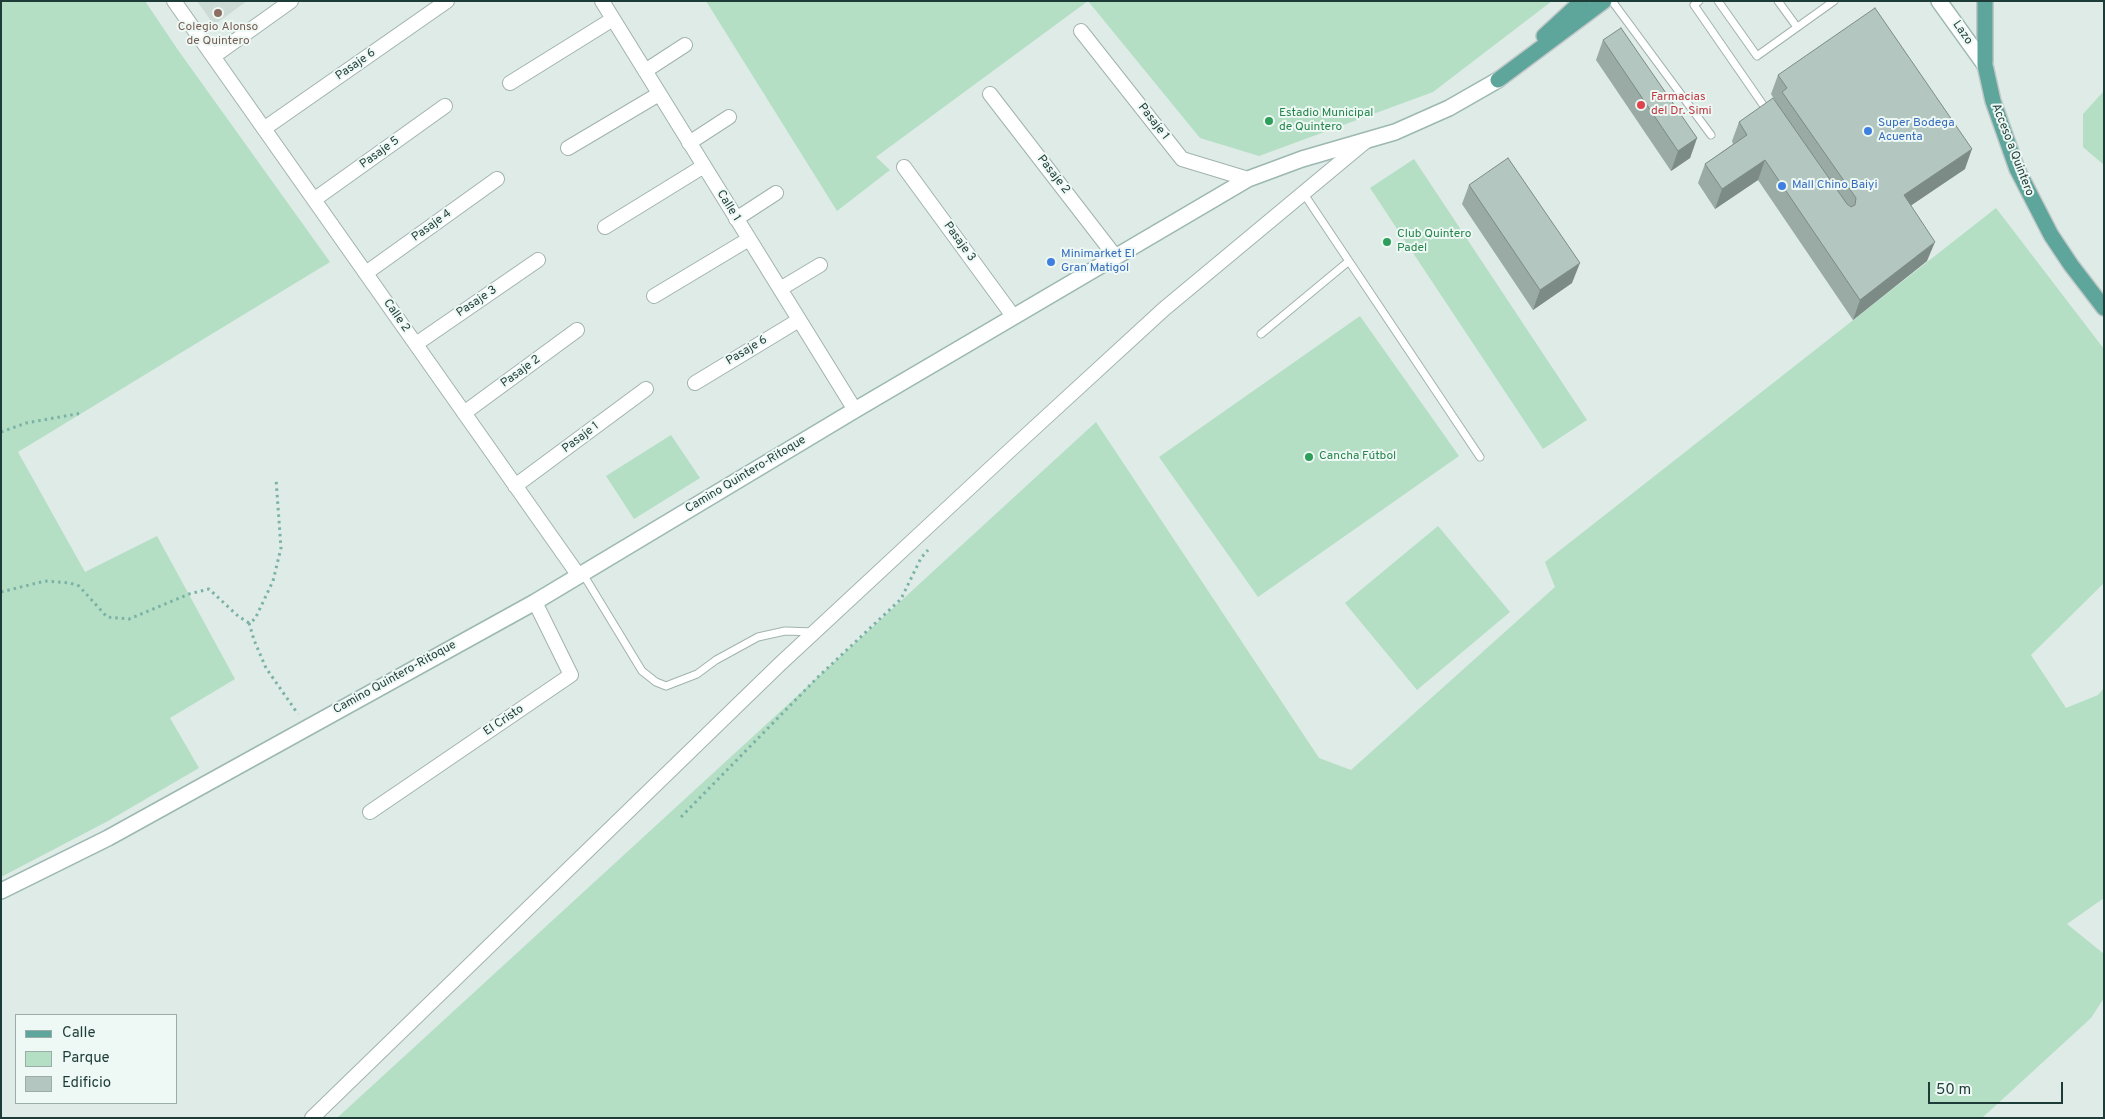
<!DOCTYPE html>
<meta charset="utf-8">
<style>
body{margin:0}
#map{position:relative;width:2105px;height:1119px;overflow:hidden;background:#deebe7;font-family:Overpass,sans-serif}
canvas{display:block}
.frame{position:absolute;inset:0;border:2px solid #1e3c37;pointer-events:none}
.legend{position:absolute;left:15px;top:1014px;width:162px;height:90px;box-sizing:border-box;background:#eef8f4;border:1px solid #9bada8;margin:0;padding:6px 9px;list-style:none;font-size:15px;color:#1e3c37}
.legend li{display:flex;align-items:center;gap:10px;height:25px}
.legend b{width:25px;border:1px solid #9bada8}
.scale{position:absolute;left:1928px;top:1082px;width:135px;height:22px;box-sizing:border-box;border:2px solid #1e3c37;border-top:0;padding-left:6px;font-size:15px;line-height:18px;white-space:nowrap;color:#1e3c37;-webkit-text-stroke:4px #eef8f4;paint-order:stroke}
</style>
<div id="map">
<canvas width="2105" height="1119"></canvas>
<div class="frame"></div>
<ul class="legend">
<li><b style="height:6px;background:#5ea59b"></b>Calle</li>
<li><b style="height:14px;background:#b4dfc4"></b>Parque</li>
<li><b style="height:14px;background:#b3c6c0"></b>Edificio</li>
</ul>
<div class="scale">50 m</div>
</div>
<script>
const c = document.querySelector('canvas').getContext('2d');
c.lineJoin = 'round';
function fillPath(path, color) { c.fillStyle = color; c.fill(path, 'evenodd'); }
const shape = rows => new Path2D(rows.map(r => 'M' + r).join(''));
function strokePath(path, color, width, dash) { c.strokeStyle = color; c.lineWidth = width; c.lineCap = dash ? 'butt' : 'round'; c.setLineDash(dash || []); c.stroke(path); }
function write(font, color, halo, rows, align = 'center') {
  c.font = font + ' Overpass,sans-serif'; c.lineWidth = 4; c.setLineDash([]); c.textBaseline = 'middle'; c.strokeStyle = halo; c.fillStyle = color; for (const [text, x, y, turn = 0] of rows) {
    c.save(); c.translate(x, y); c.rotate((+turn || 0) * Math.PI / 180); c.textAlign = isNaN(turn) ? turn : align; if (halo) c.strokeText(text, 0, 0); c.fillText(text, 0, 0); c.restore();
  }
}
fillPath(shape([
 [197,1,247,1,214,25]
]), '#ccdbd6');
fillPath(shape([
 [1,1,145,1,178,50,330,262,18,452,85,572,157,536,235,679,170,718,199,768,108,821,1,877],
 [706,1,1552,1,1433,92,1259,156,1200,138,1088,1,876,157,890,170,837,211],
 [2103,92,2104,93,2104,165,2083,147,2083,114],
 [1414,159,1587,420,1543,449,1370,188],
 [1996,208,2104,349,2104,583,2031,655,2066,708,2098,695,2104,688,2104,898,2067,924,2104,954,2104,998,2091,1018,1982,1118,337,1118,1096,422,1319,758,1351,770,1555,587,1545,562],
 [1360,316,1459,456,1258,597,1159,457],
 [671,435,700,478,634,519,606,476],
 [1438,526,1510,612,1417,690,1345,603]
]), '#b4dfc4');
const lane = shape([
 [1612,1,1711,135],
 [1699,1,1694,5,1768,112],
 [1718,1,1757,56,1834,1],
 [1778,1,1797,27],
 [1304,194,1480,457],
 [1261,334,1349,261],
 [583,574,642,671,656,682,666,686,697,674,716,660,758,637,785,631,814,632]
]);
const street = shape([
 [174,1,579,576],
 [602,1,855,410],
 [1081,31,1182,159,1248,179],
 [214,56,291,1],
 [645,71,685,45],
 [510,83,613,19],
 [990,94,1115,256],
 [265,128,447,1],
 [689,143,729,117],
 [568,148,659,94],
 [904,167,1013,316],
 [315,199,445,106],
 [736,219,776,193],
 [605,227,704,166],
 [366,273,497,179],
 [780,289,820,265],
 [654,296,749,239],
 [416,344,538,260],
 [695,383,799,320],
 [464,413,577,330],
 [515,486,646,389],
 [370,812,571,675,535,602],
 [312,1118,780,664,1006,454,1164,309,1366,141]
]);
const secondary = shape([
 [1939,1,1985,65],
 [1,891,108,838,535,602,855,410,1248,179,1302,159,1395,132,1449,108,1498,80]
]);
const primary = shape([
 [1985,1,1985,65,1993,101,2017,169,2051,235,2071,265,2104,308],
 [1544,36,1582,1],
 [1498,80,1604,1]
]);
strokePath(lane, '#a1b3af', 9);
strokePath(street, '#a1b3af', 16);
strokePath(secondary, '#9cb8b1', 18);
strokePath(primary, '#c0c8c7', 18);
strokePath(shape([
 [1,432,26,423,82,413],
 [1,592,45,581,70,583,79,586,107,617,129,619,189,594,209,589,238,616,249,623,255,619,273,581,281,548,276,479],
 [249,623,254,640,266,668,298,714],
 [681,817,818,677,901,599,921,558,928,550]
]), '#7bb2a7', 3, [2.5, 4]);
strokePath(lane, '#fff', 7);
strokePath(street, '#fff', 14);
strokePath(secondary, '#fff', 15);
strokePath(primary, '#5ea59b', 15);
fillPath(shape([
 [1603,40,1697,138,1690,158,1671,171,1596,60],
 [1778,75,1965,169,1911,205,1927,261,1853,320,1758,180,1715,209,1698,183,1705,164,1733,144,1732,141,1739,122,1777,104,1771,94],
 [1469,185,1572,283,1533,310,1462,204]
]), '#9aaaa5');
fillPath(shape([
 [1697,138,1690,158,1671,171,1678,151],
 [1972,149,1965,169,1897,215,1904,195],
 [1765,160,1758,180,1715,209,1722,189],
 [1935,242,1927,261,1853,320,1860,300],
 [1580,263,1572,283,1533,310,1540,290]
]), '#7d8b86');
const building = shape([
 [1875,8,1972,149,1904,195,1935,242,1860,300,1765,160,1722,189,1705,164,1747,135,1739,122,1773,98,1847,204,1851,207,1855,205,1856,198,1782,92,1787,88,1778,75,1875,8],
 [1621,28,1697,138,1678,151,1603,40,1621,28],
 [1508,158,1580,263,1540,290,1469,185,1508,158]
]);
fillPath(building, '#b3c6c0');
strokePath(building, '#7d8b86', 1);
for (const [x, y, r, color] of [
 [218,13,5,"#8d6e63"],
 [1641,105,5,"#e0444e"],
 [1269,121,5,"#2e9e5b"],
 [1868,131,5,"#3f7fe0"],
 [1782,186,5,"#3f7fe0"],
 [1387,242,5,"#2e9e5b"],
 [1051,262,5,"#3f7fe0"],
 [1309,457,5,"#2e9e5b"]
]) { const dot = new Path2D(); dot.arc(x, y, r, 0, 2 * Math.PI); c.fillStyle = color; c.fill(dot); strokePath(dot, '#eef8f4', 2); }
write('12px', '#785e54', '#eef8f4', [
 ["Colegio Alonso",218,28],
 ["de Quintero",218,42]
]);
write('12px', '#1e3c37', '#eef8f4', [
 ["Lazo",1962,33,55],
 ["Pasaje 6",356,65,-35],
 ["Pasaje 1",1153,122,52],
 ["Acceso a Quintero",2012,150,69],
 ["Pasaje 5",380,153,-36],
 ["Pasaje 2",1053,175,52],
 ["Calle 1",728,206,58],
 ["Pasaje 4",432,226,-36],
 ["Pasaje 3",959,242,54],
 ["Pasaje 3",477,302,-34],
 ["Calle 2",396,316,55],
 ["Pasaje 6",747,351,-31],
 ["Pasaje 2",521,372,-36],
 ["Pasaje 1",581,438,-37],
 ["Camino Quintero-Ritoque",746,475,-31],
 ["Camino Quintero-Ritoque",395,678,-29],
 ["El Cristo",504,721,-34]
]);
write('12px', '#be3a42', '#eef8f4', [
 ["Farmacias",1651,98],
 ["del Dr. Simi",1651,112]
], 'left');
write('12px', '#27864d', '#eef8f4', [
 ["Estadio Municipal",1279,114],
 ["de Quintero",1279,128],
 ["Club Quintero",1397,235],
 ["Padel",1397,249],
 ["Cancha Fútbol",1319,457]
], 'left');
write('12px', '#366cbe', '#eef8f4', [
 ["Super Bodega",1878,124],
 ["Acuenta",1878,138],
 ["Mall Chino Baiyi",1792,186],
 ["Minimarket El",1061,255],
 ["Gran Matigol",1061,269]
], 'left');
</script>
